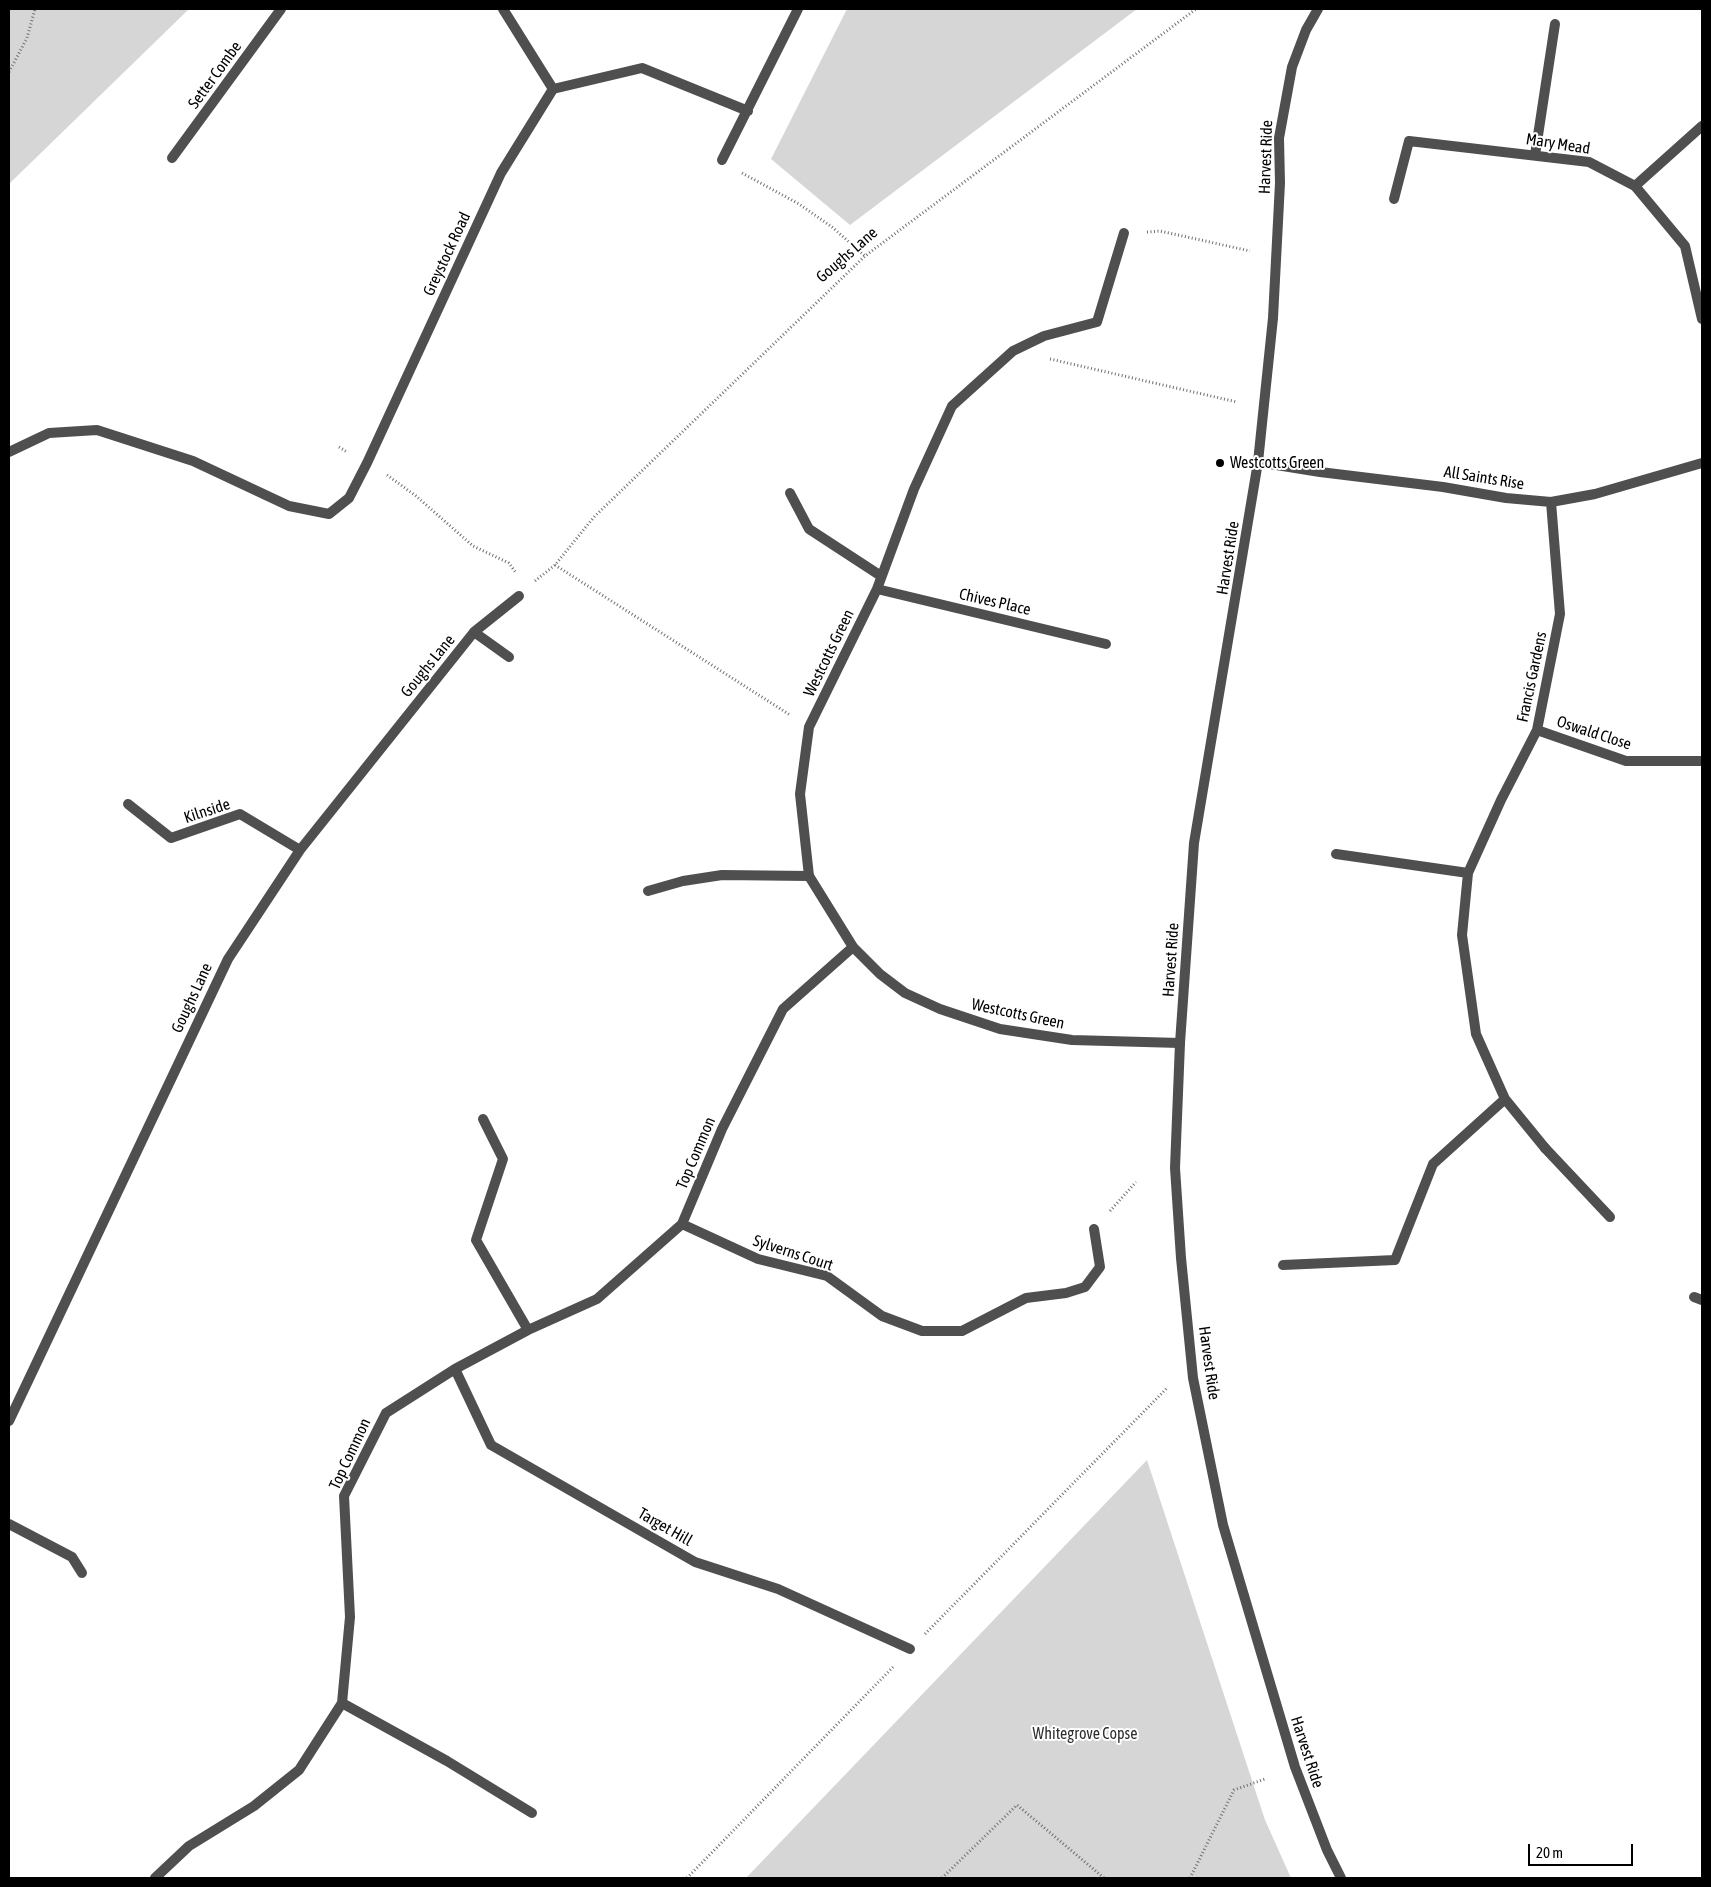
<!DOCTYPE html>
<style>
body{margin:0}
#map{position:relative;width:1711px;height:1887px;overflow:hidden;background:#fff;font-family:"Asap Condensed",sans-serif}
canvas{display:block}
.frame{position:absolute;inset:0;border:10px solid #000;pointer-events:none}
.scale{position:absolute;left:1528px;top:1844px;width:105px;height:22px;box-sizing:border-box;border:2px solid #000;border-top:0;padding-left:6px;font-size:15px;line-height:18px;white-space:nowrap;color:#000;-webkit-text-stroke:4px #fff;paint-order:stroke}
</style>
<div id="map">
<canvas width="1711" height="1887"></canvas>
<div class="frame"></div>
<div class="scale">20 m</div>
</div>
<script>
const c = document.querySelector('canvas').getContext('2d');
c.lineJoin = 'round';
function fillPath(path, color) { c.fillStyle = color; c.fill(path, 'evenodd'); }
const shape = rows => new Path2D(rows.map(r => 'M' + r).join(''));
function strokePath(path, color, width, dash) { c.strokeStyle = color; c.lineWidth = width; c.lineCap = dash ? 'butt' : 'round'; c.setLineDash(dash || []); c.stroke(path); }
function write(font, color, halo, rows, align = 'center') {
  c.font = font + ' "Asap Condensed",sans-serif'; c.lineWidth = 4; c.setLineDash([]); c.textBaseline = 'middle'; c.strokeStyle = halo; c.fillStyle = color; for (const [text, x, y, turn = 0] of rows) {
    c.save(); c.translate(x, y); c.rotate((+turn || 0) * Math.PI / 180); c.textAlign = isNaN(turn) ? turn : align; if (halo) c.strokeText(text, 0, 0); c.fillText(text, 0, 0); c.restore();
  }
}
fillPath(shape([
 [9,9,189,9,9,184],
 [847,9,1137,9,850,225,771,159],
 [1147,1460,1265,1820,1291,1878,746,1878]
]), '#d6d6d6');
strokePath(shape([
 [9,72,27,38,35,9],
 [742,173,799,204,832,227,865,256],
 [1147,232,1160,231,1250,251],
 [1050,359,1237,402],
 [339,447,347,452],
 [387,475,416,496,473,546,509,563,516,573],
 [555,565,790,715],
 [535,581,555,565,594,517,865,256,1196,9],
 [1110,1211,1136,1182],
 [925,1634,1167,1388],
 [687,1878,893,1667],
 [942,1878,1017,1805,1104,1878],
 [1190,1878,1234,1790,1265,1779]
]), '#717171', 3, [1, 2.5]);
strokePath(shape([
 [1535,155,1555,24],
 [1635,186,1702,126],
 [648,891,683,881,722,875,809,876],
 [1545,1148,1610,1217],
 [9,1524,72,1557,82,1573]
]), '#4f4f4f', 10);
strokePath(shape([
 [503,9,553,89],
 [172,158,281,9],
 [722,160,798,9],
 [1394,199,1409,141,1589,162,1635,186,1685,246,1702,319],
 [1124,233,1097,322,1044,336,1013,351,952,406,914,489,877,589,809,727,800,794,809,876,853,947,880,974,905,993,940,1009,1000,1029,1072,1040,1180,1043],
 [9,452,49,433,97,430,193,461,289,506,329,514,349,498,367,463,501,173,553,89,642,68,748,111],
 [1258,462,1320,472,1443,487,1506,498,1551,502,1595,494,1702,463],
 [790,493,809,529,881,576],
 [877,589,1106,644],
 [474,632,509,657],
 [1537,730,1626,761,1702,761],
 [128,804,171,838,240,814,300,850],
 [1336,854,1468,873],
 [483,1119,503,1159,476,1240,528,1330],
 [1545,1148,1505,1099,1476,1034,1462,935,1468,873,1501,800,1537,730,1560,614,1551,502],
 [682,1224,758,1259,827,1276,882,1316,922,1331,962,1331,1026,1298,1066,1293,1085,1287,1100,1267,1094,1229],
 [1283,1265,1395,1260,1433,1164,1505,1099],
 [1694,1297,1702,1300],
 [455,1369,491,1445,695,1562,778,1589,910,1649],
 [9,1421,228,959,300,850,474,632,519,596],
 [342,1703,447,1761,532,1813],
 [155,1878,189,1846,254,1806,299,1770,342,1703,350,1617,344,1496,386,1413,455,1369,528,1330,597,1299,682,1224,722,1129,783,1009,853,947]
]), '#4f4f4f', 10);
strokePath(shape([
 [1318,9,1306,30,1292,67,1279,138,1280,183,1273,318,1258,462,1194,843,1180,1043,1175,1168,1181,1258,1193,1378,1223,1525,1295,1767,1327,1850,1341,1878]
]), '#4f4f4f', 10);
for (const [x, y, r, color] of [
 [1220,463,5,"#000"]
]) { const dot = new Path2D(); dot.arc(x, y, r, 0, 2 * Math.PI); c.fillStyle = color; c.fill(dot); strokePath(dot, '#fff', 2); }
write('16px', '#000', '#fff', [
 ["Setter Combe",215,75,-54],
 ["Mary Mead",1558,144,9],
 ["Harvest Ride",1266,157,-88],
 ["Greystock Road",447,254,-65],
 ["Goughs Lane",847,255,-41],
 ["All Saints Rise",1484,478,9],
 ["Harvest Ride",1228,558,-81],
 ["Chives Place",995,602,13],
 ["Westcotts Green",829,653,-64],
 ["Goughs Lane",428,666,-51],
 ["Francis Gardens",1532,677,-78],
 ["Oswald Close",1594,733,18],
 ["Kilnside",207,811,-18],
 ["Harvest Ride",1171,960,-86],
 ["Goughs Lane",192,998,-65],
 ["Westcotts Green",1018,1014,12],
 ["Top Common",696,1153,-67],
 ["Sylverns Court",793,1253,18],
 ["Harvest Ride",1209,1363,82],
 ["Top Common",350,1454,-65],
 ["Target Hill",665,1527,30],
 ["Harvest Ride",1307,1752,72]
]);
write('16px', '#000', '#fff', [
 ["Westcotts Green",1230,463]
], 'left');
write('16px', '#2d2d2d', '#fff', [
 ["Whitegrove Copse",1085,1734]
]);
</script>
